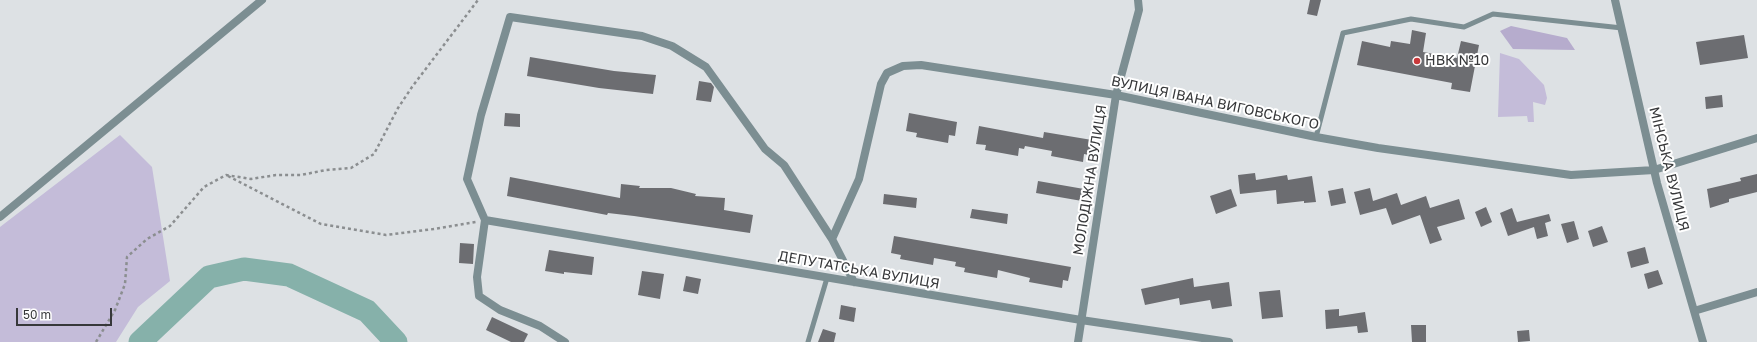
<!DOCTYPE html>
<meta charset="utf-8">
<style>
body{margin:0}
#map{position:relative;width:1757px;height:342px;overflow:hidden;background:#dde1e4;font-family:"Golos Text",sans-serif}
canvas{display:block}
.scale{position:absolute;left:16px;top:308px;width:96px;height:18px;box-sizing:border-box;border:2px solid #37383a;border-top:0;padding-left:5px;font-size:12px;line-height:14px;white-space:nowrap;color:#37383a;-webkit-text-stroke:3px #fff;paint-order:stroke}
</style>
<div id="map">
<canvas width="1757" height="342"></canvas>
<div class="scale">50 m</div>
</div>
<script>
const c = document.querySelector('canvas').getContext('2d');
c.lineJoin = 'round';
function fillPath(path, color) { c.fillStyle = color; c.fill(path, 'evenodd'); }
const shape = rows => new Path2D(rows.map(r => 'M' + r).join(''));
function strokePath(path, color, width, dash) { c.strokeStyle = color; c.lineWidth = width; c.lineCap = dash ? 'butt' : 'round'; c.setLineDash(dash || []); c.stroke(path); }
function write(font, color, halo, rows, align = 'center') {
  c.font = font + ' "Golos Text",sans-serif'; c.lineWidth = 4; c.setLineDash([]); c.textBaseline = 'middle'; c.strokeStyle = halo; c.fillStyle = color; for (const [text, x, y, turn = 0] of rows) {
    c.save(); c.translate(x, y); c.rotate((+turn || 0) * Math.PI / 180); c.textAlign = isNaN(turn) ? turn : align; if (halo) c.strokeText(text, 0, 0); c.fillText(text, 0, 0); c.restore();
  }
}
fillPath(shape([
 [1500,53,1519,59,1544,85,1547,98,1545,105,1533,102,1534,122,1528,122,1527,116,1498,117],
 [120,135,152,167,170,281,138,307,116,342,0,342,0,227]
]), '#c4bcd9');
fillPath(shape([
 [1511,26,1567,38,1575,50,1513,49,1500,31]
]), '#b6accd');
strokePath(shape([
 [140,342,209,277,244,269,289,275,367,311,396,342]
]), '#86b1aa', 23);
fillPath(shape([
 [1310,0,1321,0,1317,16,1307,14],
 [1412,30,1426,33,1423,52,1457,58,1461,41,1479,45,1470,92,1451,89,1452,83,1357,65,1362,41,1390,47,1391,41,1410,44],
 [1744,35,1748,58,1700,65,1696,42],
 [530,57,614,71,656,75,653,94,599,88,527,76],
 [699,81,711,83,714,87,711,102,696,100],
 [1722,95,1723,107,1706,109,1705,97],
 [505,113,520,114,520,127,504,126],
 [909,113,957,122,955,136,949,135,948,143,916,137,917,133,906,131],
 [979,126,1043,138,1044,132,1092,140,1089,155,1084,154,1083,162,1051,156,1052,151,1025,146,1024,149,1019,148,1018,156,985,150,986,145,976,144],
 [1255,173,1256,180,1287,175,1288,180,1312,176,1316,202,1304,203,1304,201,1277,204,1276,190,1240,194,1238,175],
 [1757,174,1757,192,1729,199,1729,202,1710,208,1707,189,1741,181,1740,178],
 [510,177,620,198,621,184,640,186,639,188,671,188,696,194,695,196,725,198,724,210,753,215,750,233,634,216,608,213,607,215,507,196],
 [1038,181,1084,189,1082,201,1036,193],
 [1343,188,1346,203,1331,206,1328,191],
 [1370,188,1373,201,1397,193,1401,205,1426,196,1430,208,1459,199,1465,219,1437,227,1442,240,1430,244,1420,215,1392,225,1386,208,1360,215,1354,192],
 [1231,189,1237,206,1216,214,1210,196],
 [884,194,917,198,916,208,883,204],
 [1486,207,1492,222,1481,227,1475,212],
 [1512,208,1517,222,1549,214,1551,221,1545,223,1548,236,1537,239,1534,227,1508,236,1500,213],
 [972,209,1008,214,1007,224,970,218],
 [1574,221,1579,239,1567,243,1561,224],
 [1602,226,1608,242,1593,247,1588,231],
 [894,236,1071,267,1068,281,1063,280,1062,288,1029,282,1030,278,998,270,997,278,964,272,965,268,955,266,956,262,934,258,933,265,900,259,901,255,891,253],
 [460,243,474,244,473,264,459,263],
 [1645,247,1649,263,1631,268,1627,252],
 [549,250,594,257,592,275,564,272,564,274,545,271],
 [1658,270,1663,284,1648,289,1644,274],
 [642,271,664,274,660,299,638,295],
 [686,276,701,279,698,294,683,291],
 [1193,278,1194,287,1229,282,1232,306,1212,309,1210,300,1180,305,1179,298,1145,305,1141,289],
 [1280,290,1283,317,1262,319,1259,292],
 [841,305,856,308,854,322,839,319],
 [1339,309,1339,316,1365,312,1368,332,1358,333,1357,326,1326,329,1325,310],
 [492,317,528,334,524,342,511,342,486,330],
 [1411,325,1426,325,1426,342,1412,342],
 [823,329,836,333,834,342,818,342],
 [1529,330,1530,341,1518,342,1517,331]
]), '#6c6d71');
strokePath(shape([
 [228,176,321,224,386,235,434,229,476,222],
 [96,342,115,310,125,284,127,257,147,239,170,226,204,187,226,175,251,179,276,175,301,175,326,170,351,168,374,154,398,108,412,87,478,0]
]), '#8b8e90', 2.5, [3, 3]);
strokePath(shape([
 [1316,137,1343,33,1411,19,1464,27,1493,14,1622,28],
 [808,342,827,278]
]), '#7c8e92', 5);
strokePath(shape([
 [1615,0,1657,183,1703,342],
 [0,217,262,0],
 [485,220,1081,320,1229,342],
 [854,282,832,239,859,179,881,84,887,73,903,66,921,65,1116,95,1316,137,1378,148,1571,175,1654,170,1757,138],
 [1694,311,1757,292],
 [565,342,540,326,500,310,479,296,477,277,485,220,467,179,481,115,510,17,642,36,672,46,706,67,765,149,784,165,832,239],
 [1078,342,1116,95,1139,10,1138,0]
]), '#7c8e92', 8);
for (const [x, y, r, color] of [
 [1417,61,4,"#c8393b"]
]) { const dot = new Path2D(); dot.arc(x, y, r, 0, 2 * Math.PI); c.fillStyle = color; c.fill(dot); strokePath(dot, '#fff', 1.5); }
write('14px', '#37383a', '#fff', [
 ["НВК №10",1425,61]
], 'left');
write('14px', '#37383a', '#fff', [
 ["ВУЛИЦЯ ІВАНА ВИГОВСЬКОГО",1215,103,12],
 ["МІНСЬКА ВУЛИЦЯ",1669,169,76],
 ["МОЛОДІЖНА ВУЛИЦЯ",1090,180,-81],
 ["ДЕПУТАТСЬКА ВУЛИЦЯ",859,270,10]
]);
</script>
